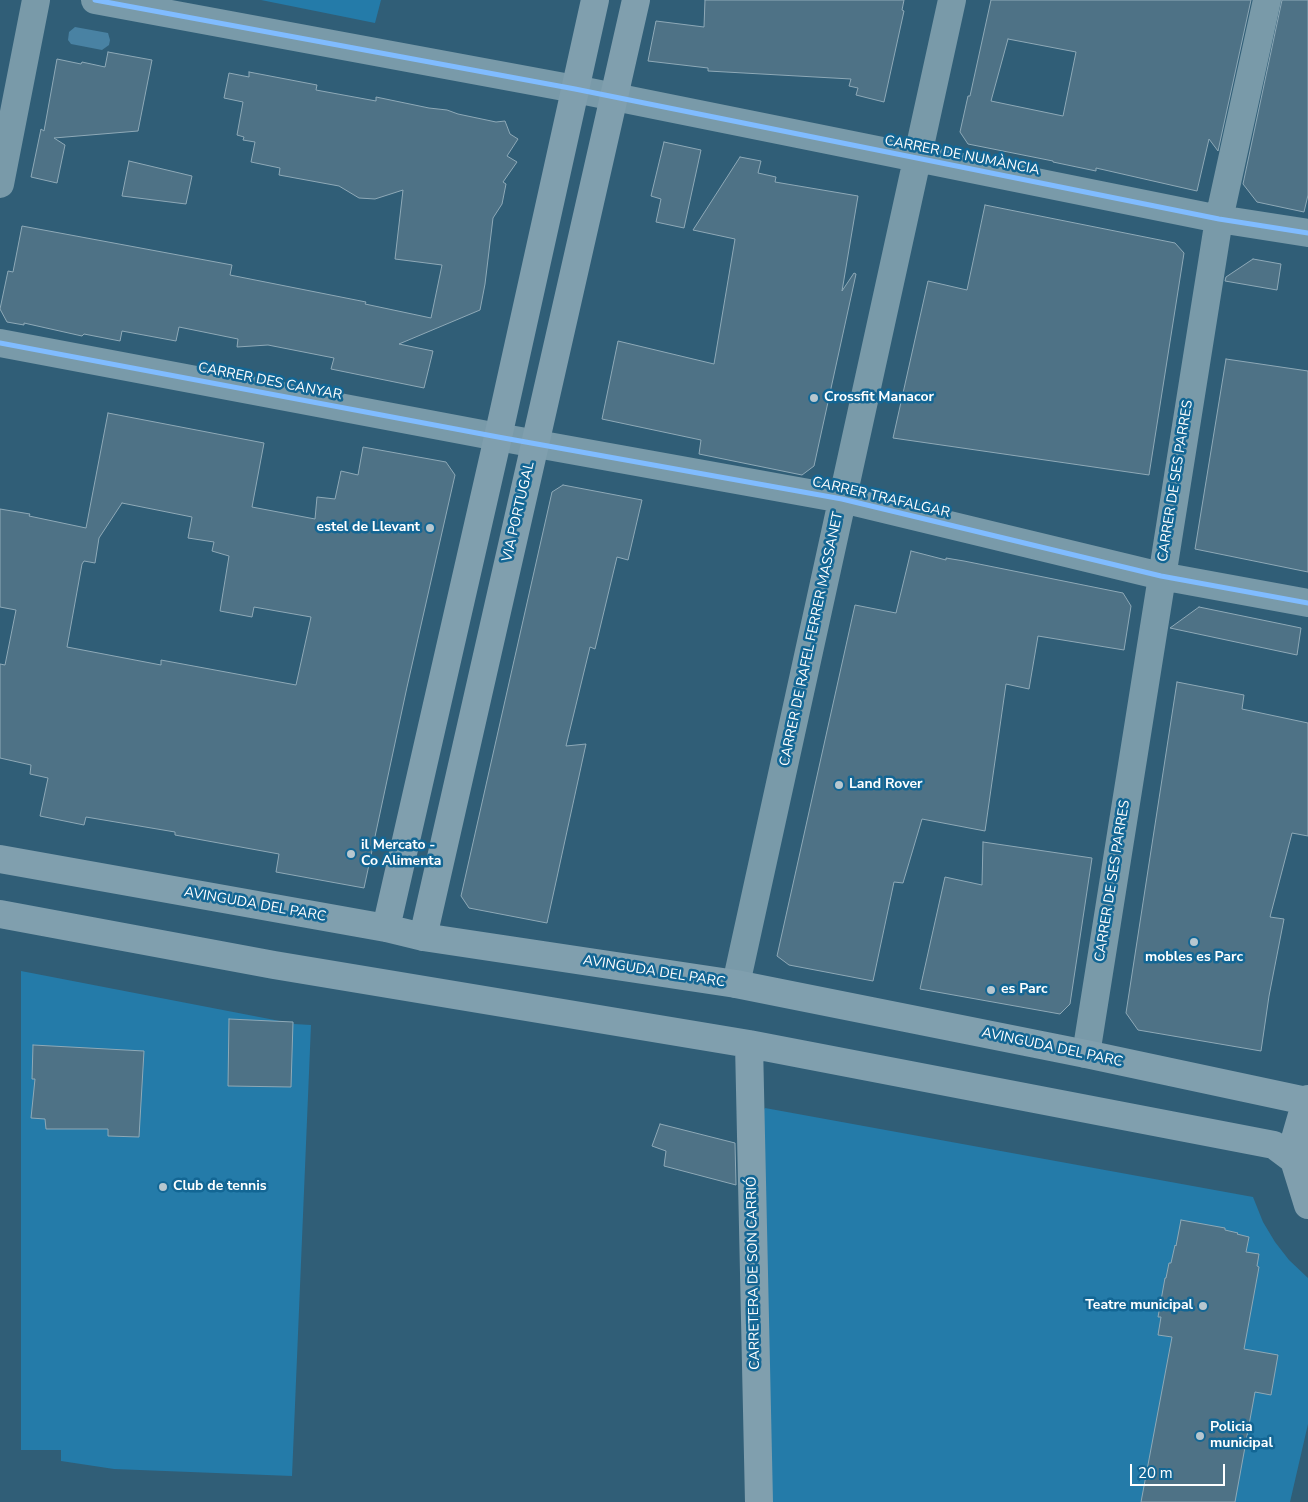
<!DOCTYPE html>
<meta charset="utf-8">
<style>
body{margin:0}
#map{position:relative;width:1308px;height:1502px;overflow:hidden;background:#305e77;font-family:"Nunito Sans",sans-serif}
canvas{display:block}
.scale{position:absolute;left:1130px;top:1464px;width:95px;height:22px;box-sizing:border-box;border:2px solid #fff;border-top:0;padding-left:6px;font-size:15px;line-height:18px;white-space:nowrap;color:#fff;-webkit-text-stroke:4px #136694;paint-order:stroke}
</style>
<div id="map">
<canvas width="1308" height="1502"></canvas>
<div class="scale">20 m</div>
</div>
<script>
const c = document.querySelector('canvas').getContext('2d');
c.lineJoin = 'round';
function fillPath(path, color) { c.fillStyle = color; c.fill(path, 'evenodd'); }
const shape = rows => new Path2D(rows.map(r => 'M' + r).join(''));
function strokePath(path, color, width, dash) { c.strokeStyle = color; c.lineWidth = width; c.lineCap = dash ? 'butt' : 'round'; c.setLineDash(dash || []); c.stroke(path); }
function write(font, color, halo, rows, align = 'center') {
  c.font = font + ' "Nunito Sans",sans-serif'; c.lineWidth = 5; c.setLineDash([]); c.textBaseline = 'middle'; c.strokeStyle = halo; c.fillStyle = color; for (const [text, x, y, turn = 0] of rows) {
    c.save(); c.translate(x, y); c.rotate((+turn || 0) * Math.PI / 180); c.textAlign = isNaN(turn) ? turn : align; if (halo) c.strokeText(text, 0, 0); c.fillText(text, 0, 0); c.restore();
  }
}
fillPath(shape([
 [261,0,381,0,375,23],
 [21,971,285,1022,293,1022,294,1024,311,1025,292,1476,114,1469,61,1461,61,1450,21,1450],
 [765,1108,1253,1197,1263,1222,1275,1242,1289,1260,1308,1278,1308,1424,1290,1502,770,1502,758,1117]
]), '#247ba9');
fillPath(shape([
 [75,27,108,33,110,40,109,45,102,50,71,44,68,40,69,32]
]), '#4982a3');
const building = shape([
 [705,0,904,0,902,10,904,11,884,102,856,95,858,88,849,86,851,79,708,71,708,68,648,61,656,21,704,27,705,0],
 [991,0,1251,0,1218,151,1209,139,1197,191,1096,168,1096,171,1053,162,1053,161,968,144,960,132,968,96,970,96,991,0],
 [1008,39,1076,52,1063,116,991,101,1008,39],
 [1282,0,1308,0,1308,195,1304,212,1257,202,1243,184,1282,0],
 [108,52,152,60,138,131,54,138,65,145,57,183,31,177,41,129,44,131,57,59,81,64,82,62,105,67,108,52],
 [249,72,317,85,316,90,376,101,376,97,429,108,447,110,458,114,496,122,505,121,510,134,518,139,507,156,517,162,503,182,506,184,502,204,493,218,485,284,480,310,399,344,433,351,424,388,331,369,334,358,268,345,237,347,238,339,179,327,176,341,122,331,120,341,84,334,82,336,24,323,24,325,7,322,0,309,8,271,13,272,22,226,232,265,230,275,366,302,365,304,431,318,442,265,395,259,403,190,375,199,359,198,339,186,279,175,280,168,251,162,255,142,243,140,244,137,237,135,243,102,224,98,229,73,249,77,249,72],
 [664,142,701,150,684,228,656,222,661,199,651,196,664,142],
 [740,157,761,161,758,173,776,177,775,182,858,196,842,291,854,273,856,274,814,466,802,475,699,454,701,440,602,419,618,341,714,364,735,239,693,230,740,157],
 [129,161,192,176,186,204,122,196,129,161],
 [985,205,1175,243,1184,253,1149,475,893,438,928,281,967,290,985,205],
 [1253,259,1281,264,1277,290,1225,281,1226,277,1253,259],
 [1226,359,1308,371,1308,572,1195,549,1226,359],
 [108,413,264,443,252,507,315,519,317,497,335,499,341,471,358,475,363,447,446,462,455,475,407,687,364,888,276,872,279,854,175,835,175,832,86,817,84,825,40,816,48,778,30,774,31,765,0,758,0,664,5,665,16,610,0,607,0,509,30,514,29,516,86,528,108,413],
 [122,503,192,517,188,538,214,542,212,551,229,556,220,611,252,617,254,607,311,617,296,685,161,660,161,665,67,647,82,564,84,561,95,563,99,538,122,503],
 [563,485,642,500,628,560,617,557,595,649,590,647,566,746,586,744,547,923,469,908,461,896,552,492,563,485],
 [911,551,946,560,946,558,964,561,1123,593,1131,606,1124,650,1038,636,1029,689,1006,684,985,831,922,819,903,883,894,882,873,981,789,965,777,956,855,605,896,613,911,551],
 [1199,607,1301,628,1297,655,1170,628,1199,607],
 [1177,682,1244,695,1242,709,1308,723,1308,836,1292,833,1270,917,1284,919,1269,996,1261,1051,1138,1030,1126,1013,1177,682],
 [983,842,1092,858,1070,1004,1060,1014,920,989,945,877,982,885,983,842],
 [229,1019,293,1022,291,1087,228,1086,229,1019],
 [33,1045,144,1051,139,1137,108,1136,108,1129,46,1129,45,1119,31,1118,35,1079,32,1079,33,1045],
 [660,1124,735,1143,736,1185,664,1166,666,1151,652,1146,660,1124],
 [1181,1220,1225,1228,1225,1230,1238,1233,1237,1234,1249,1237,1246,1252,1259,1254,1257,1266,1259,1267,1244,1349,1278,1355,1271,1395,1255,1392,1235,1502,1141,1502,1172,1337,1158,1335,1161,1317,1158,1317,1165,1278,1166,1278,1169,1263,1171,1263,1175,1245,1176,1246,1181,1220]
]);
fillPath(building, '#4e7286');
strokePath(building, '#8ea9b7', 1);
strokePath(shape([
 [95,0,575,89,1219,219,1308,233],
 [0,184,36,0],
 [0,343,498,437,842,499,1161,576,1308,603],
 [736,984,952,0],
 [1086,1054,1219,219,1267,0]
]), '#799aa9', 28);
strokePath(shape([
 [0,859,386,928,423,937,736,984,1086,1054,1306,1101],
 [0,914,274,965,749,1044,1274,1145,1294,1160],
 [386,928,498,437,595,0],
 [423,937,636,0],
 [749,1044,759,1502],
 [1308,1099,1306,1101,1295,1139,1294,1160,1308,1205]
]), '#809fae', 28);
strokePath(shape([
 [95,0,575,89,1219,219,1308,233],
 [0,343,498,437,842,499,1161,576,1308,603]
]), '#80bcff', 5);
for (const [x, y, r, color] of [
 [814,398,5,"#b7c7cf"],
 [430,528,5,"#b7c7cf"],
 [839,785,5,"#b7c7cf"],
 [351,854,5,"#b7c7cf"],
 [1194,942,5,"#b7c7cf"],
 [991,990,5,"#b7c7cf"],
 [163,1187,5,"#b7c7cf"],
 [1203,1306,5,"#b7c7cf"],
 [1200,1436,5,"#b7c7cf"]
]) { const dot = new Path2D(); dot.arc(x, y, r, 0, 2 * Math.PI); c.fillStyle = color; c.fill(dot); strokePath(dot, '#136694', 2); }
write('14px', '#fff', '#136694', [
 ["CARRER DE NUMÀNCIA",962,156,11],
 ["CARRER DES CANYAR",270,382,11],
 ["CARRER DE SES PARRES",1176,481,-81],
 ["CARRER TRAFALGAR",881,498,13],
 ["VIA PORTUGAL",519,512,-77],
 ["CARRER DE RAFEL FERRER MASSANET",812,639,-78],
 ["CARRER DE SES PARRES",1113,881,-81],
 ["AVINGUDA DEL PARC",255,905,10],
 ["AVINGUDA DEL PARC",654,972,9],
 ["AVINGUDA DEL PARC",1052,1048,12],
 ["CARRETERA DE SON CARRIÓ",754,1273,-91]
]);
write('bold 14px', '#fff', '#136694', [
 ["Crossfit Manacor",824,398],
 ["estel de Llevant",420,528,"right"],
 ["Land Rover",849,785],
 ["il Mercato -",361,846],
 ["Co Alimenta",361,862],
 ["mobles es Parc",1194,958,"center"],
 ["es Parc",1001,990],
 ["Club de tennis",173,1187],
 ["Teatre municipal",1193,1306,"right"],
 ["Policia",1210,1428],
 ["municipal",1210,1444]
], 'left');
</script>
